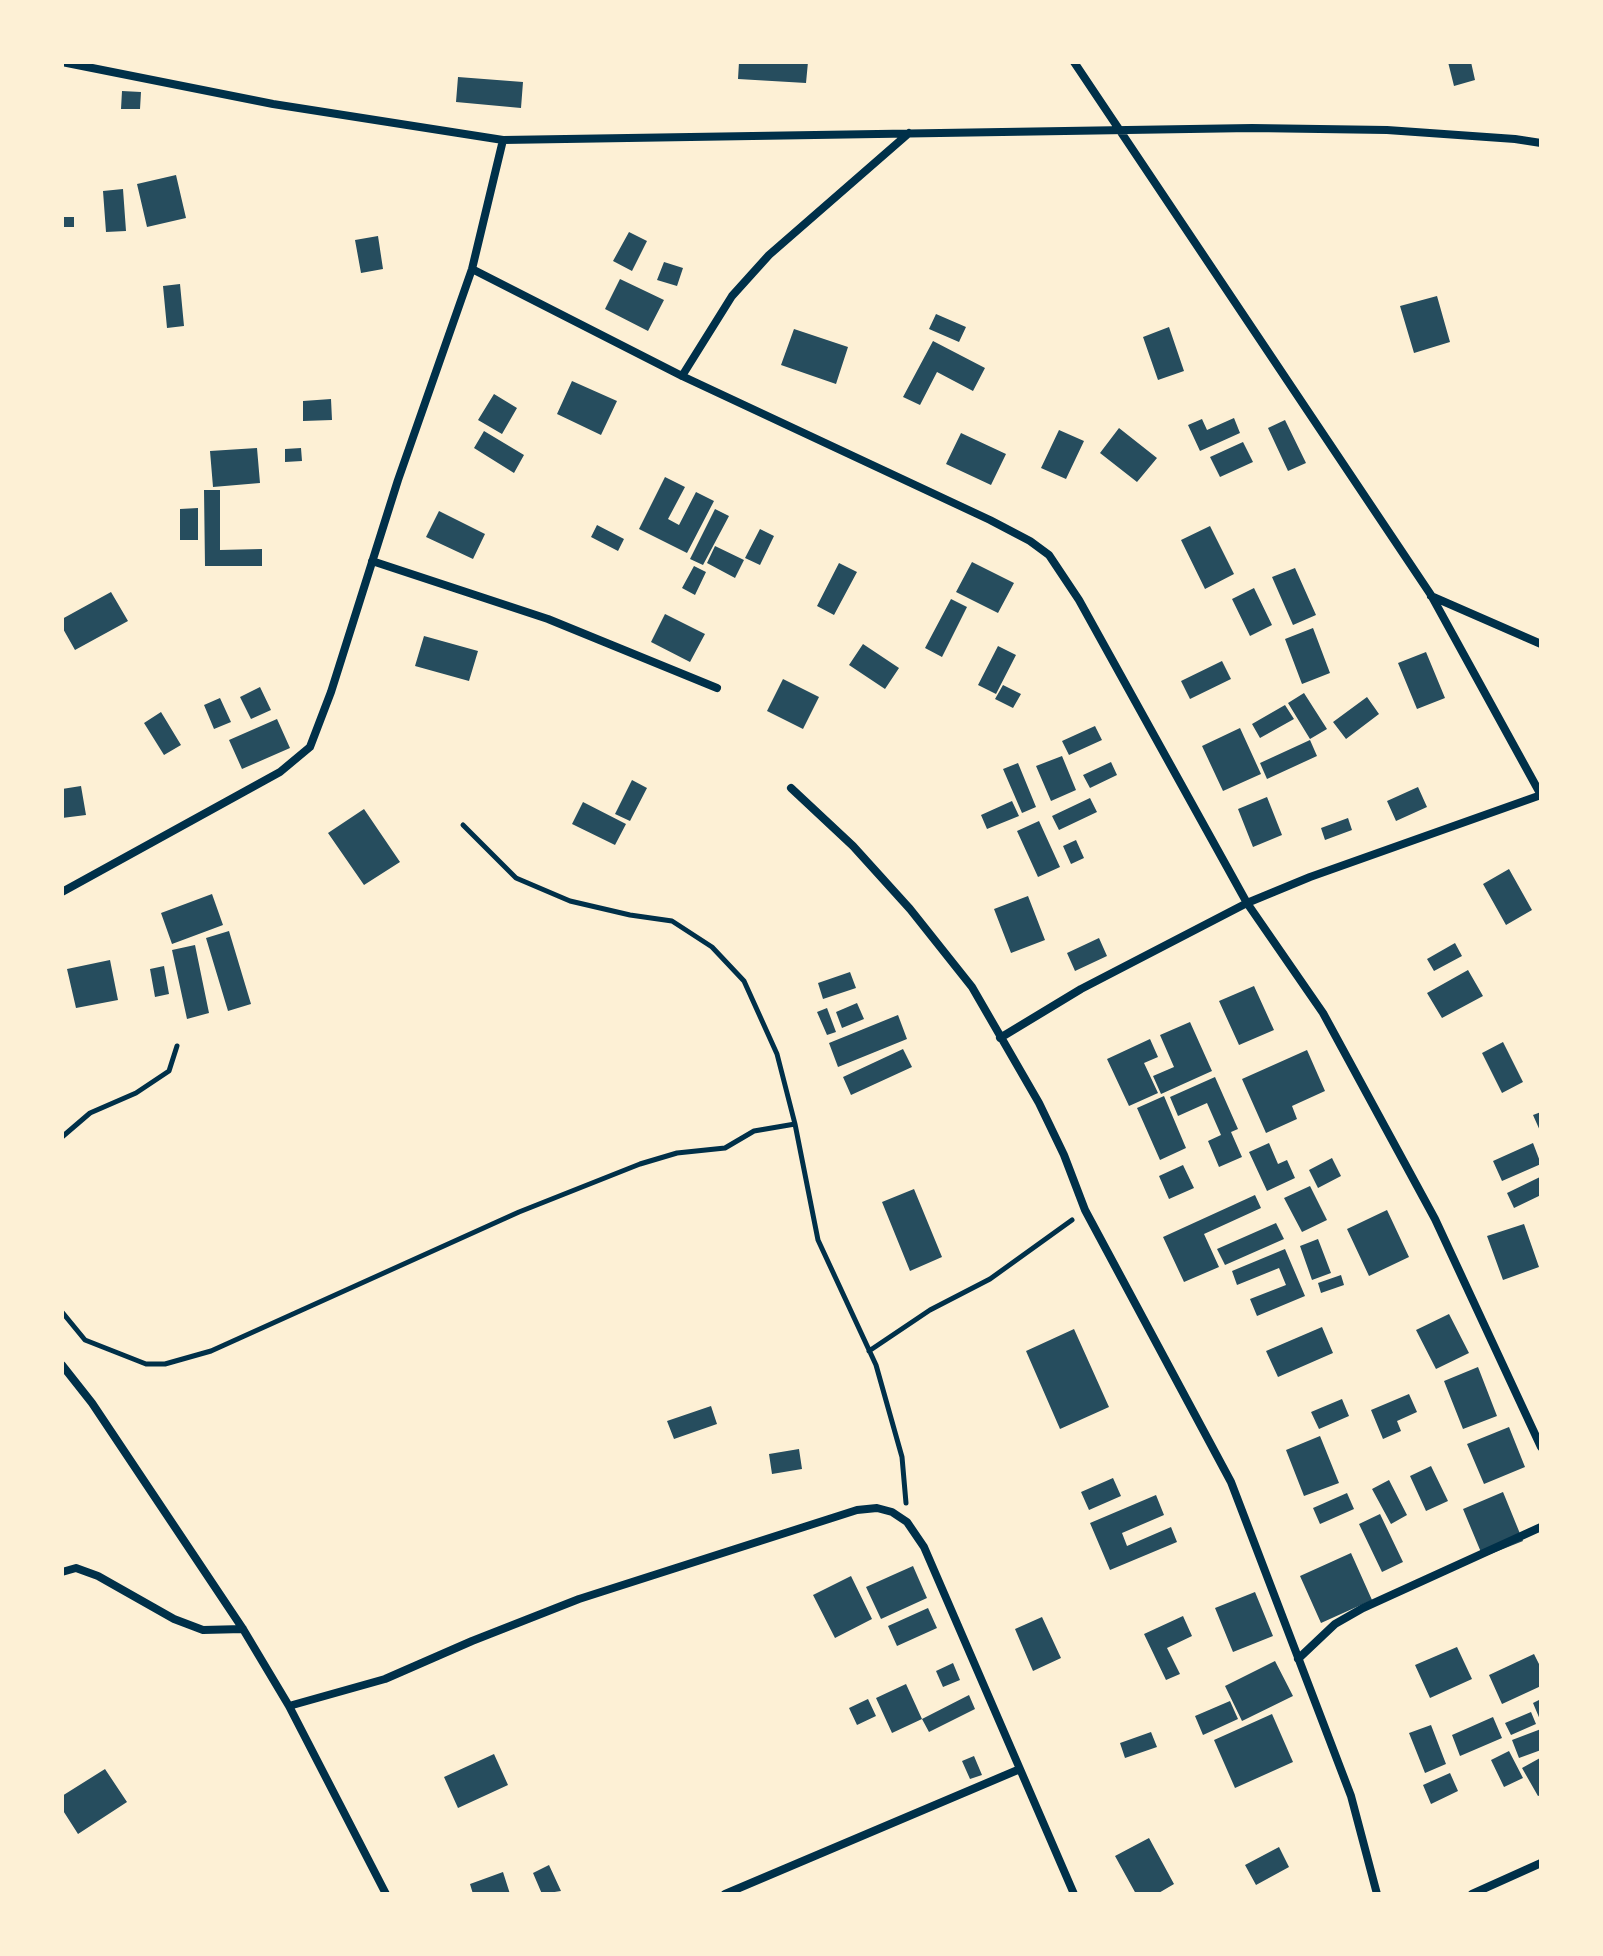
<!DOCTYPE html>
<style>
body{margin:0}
#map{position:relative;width:1603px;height:1956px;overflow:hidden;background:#fdf0d5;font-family:Ubuntu,sans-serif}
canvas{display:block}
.frame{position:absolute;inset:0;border:64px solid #fdf0d5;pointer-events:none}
</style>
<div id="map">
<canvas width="1603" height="1956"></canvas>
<div class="frame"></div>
</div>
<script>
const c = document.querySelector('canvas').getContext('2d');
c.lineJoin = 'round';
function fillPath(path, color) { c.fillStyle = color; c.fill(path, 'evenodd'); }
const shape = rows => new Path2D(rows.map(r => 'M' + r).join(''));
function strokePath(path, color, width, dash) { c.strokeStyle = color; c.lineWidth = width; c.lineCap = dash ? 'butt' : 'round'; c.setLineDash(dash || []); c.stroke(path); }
fillPath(shape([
 [739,62,808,62,806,83,738,79],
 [1448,62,1471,62,1475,80,1454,86],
 [458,77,523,82,521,108,456,102],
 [122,91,141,92,140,109,121,109],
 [176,175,186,218,147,227,137,184],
 [123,189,126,231,106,232,103,191],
 [62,217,74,217,74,227,62,227],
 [629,232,647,241,632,271,613,261],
 [378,236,383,269,361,273,355,240],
 [664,262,683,268,677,286,657,280],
 [620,279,664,300,648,331,605,309],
 [180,284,184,326,167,328,163,286],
 [1437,296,1450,342,1414,353,1400,306],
 [936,314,966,327,959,342,929,329],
 [1169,327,1184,371,1158,380,1143,337],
 [794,329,848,347,836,384,781,365],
 [933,341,985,368,973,391,937,372,920,405,903,397],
 [572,381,617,401,601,435,557,414],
 [494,394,517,408,502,434,478,420],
 [331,399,332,420,303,421,303,401],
 [1234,418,1240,433,1200,451,1188,425,1202,419,1207,430],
 [1285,420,1306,463,1288,471,1268,428],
 [1119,428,1157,458,1137,482,1100,453],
 [1059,430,1084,441,1066,479,1041,468],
 [484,431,524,455,514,473,474,448],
 [961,433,1006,454,991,485,946,464],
 [1243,442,1253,462,1220,477,1210,457],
 [257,448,260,483,213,487,210,451],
 [301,448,302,461,285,462,285,449],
 [665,477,685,487,668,519,679,525,696,492,714,501,687,553,639,529],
 [204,490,220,490,220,550,262,549,262,566,205,566],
 [198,508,198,540,180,540,180,509],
 [715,509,729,516,703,565,690,559],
 [439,511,485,534,473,559,426,537],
 [597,525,624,539,618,551,591,537],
 [1210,526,1234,574,1205,589,1181,540],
 [760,529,774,536,760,565,745,558],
 [715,546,744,560,735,578,707,563],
 [972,562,1014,583,998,613,956,592],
 [839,563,857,572,834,615,817,606],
 [694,566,706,572,695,595,682,588],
 [1295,568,1316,615,1293,625,1272,577],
 [1254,588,1272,625,1250,636,1232,599],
 [111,592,128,621,75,650,62,627,62,619],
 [951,599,967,607,942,657,925,648],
 [665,614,705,634,690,662,651,642],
 [1313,628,1330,673,1302,684,1285,639],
 [424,636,478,651,469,681,415,666],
 [863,644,899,668,885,689,849,665],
 [998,646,1016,655,996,694,978,685],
 [1426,652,1445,698,1417,709,1398,663],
 [1222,661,1231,679,1190,699,1181,681],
 [783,679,819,697,803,729,767,711],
 [1003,685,1021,694,1013,708,995,699],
 [260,687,271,710,251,719,240,697],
 [1304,693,1327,729,1310,739,1288,703],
 [1367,697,1379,714,1346,739,1333,722],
 [220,698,231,722,214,729,204,705],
 [1285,705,1294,719,1260,738,1252,724],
 [161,712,181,745,164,755,144,723],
 [277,719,290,748,242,769,229,740],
 [1095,726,1102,740,1069,755,1062,741],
 [1240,728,1261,774,1223,791,1202,746],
 [1310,740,1317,756,1267,779,1260,763],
 [1062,756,1076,790,1051,801,1036,766],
 [1111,762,1117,775,1090,788,1083,775],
 [1018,763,1036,807,1022,813,1003,769],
 [632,780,647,788,630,821,615,814],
 [81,786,86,815,62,818,62,789],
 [1418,787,1427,807,1396,821,1387,801],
 [1267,797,1282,835,1253,847,1238,809],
 [1090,798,1097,812,1059,830,1052,816],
 [1012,801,1019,816,987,829,981,815],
 [583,802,626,824,615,845,572,824],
 [364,809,400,862,364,885,328,833],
 [1348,818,1352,830,1325,840,1321,828],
 [1039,821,1060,867,1038,877,1017,831],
 [1076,840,1084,858,1071,864,1063,846],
 [1509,869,1532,910,1506,925,1483,884],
 [212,894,223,925,172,944,161,913],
 [1028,896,1045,940,1011,953,994,909],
 [229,931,251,1004,228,1011,206,938],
 [1099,938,1107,956,1075,971,1067,953],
 [1455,943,1462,956,1434,971,1427,959],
 [195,945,209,1013,187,1019,172,950],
 [110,960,118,1000,76,1008,67,969],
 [164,966,169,994,155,997,150,969],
 [1468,970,1483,996,1442,1018,1427,993],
 [850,972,856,988,823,999,818,983],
 [1254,986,1274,1030,1239,1045,1219,1001],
 [857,1003,864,1019,842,1028,836,1012],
 [827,1008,836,1032,827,1035,817,1012],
 [898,1015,907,1039,838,1067,829,1043],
 [1190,1022,1212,1071,1161,1094,1153,1076,1174,1067,1160,1035],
 [1150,1039,1158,1057,1144,1063,1158,1093,1129,1106,1107,1059],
 [1503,1042,1523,1082,1502,1093,1482,1053],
 [903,1049,912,1067,851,1095,843,1077],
 [1307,1050,1325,1091,1292,1106,1297,1119,1266,1133,1242,1079],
 [1215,1077,1238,1129,1231,1132,1242,1157,1219,1167,1208,1141,1221,1135,1207,1103,1178,1116,1170,1097],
 [1164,1096,1186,1148,1160,1160,1137,1108],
 [1541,1112,1541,1133,1533,1115],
 [1269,1143,1278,1164,1287,1160,1295,1178,1267,1191,1249,1152],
 [1533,1143,1541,1164,1502,1181,1493,1161],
 [1332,1158,1341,1176,1318,1188,1309,1170],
 [1183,1165,1194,1188,1169,1199,1159,1176],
 [1540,1177,1541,1195,1514,1208,1507,1193],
 [1310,1186,1327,1220,1302,1232,1284,1198],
 [914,1189,942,1257,910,1271,882,1202],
 [1255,1195,1261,1208,1204,1234,1219,1267,1184,1282,1163,1237],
 [1387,1210,1409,1257,1369,1276,1347,1229],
 [1276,1223,1284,1239,1225,1265,1217,1249],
 [1524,1224,1539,1267,1503,1280,1487,1236],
 [1318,1239,1331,1273,1312,1280,1300,1246],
 [1285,1249,1305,1296,1257,1316,1250,1299,1286,1285,1279,1268,1237,1285,1232,1271],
 [1341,1275,1344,1285,1321,1293,1318,1283],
 [1449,1314,1469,1353,1436,1369,1416,1330],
 [1322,1327,1333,1353,1278,1377,1266,1351],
 [1074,1329,1109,1407,1060,1429,1026,1351],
 [1478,1367,1497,1416,1463,1429,1444,1381],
 [1409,1394,1417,1412,1397,1421,1401,1431,1383,1439,1371,1410],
 [1342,1399,1349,1416,1319,1429,1311,1412],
 [711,1406,717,1424,674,1439,667,1421],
 [1509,1427,1525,1467,1484,1484,1467,1444],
 [1320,1436,1339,1483,1304,1496,1286,1450],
 [799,1449,802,1469,772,1474,769,1454],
 [1431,1466,1448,1501,1426,1511,1410,1476],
 [1113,1478,1121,1496,1089,1510,1081,1492],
 [1389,1480,1407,1515,1391,1524,1372,1489],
 [1503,1492,1523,1541,1483,1557,1463,1509],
 [1347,1493,1354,1509,1320,1524,1313,1508],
 [1156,1495,1164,1515,1122,1533,1127,1546,1171,1527,1177,1542,1110,1570,1090,1523],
 [1380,1514,1403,1562,1382,1572,1359,1524],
 [1351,1553,1372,1600,1321,1623,1300,1576],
 [913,1566,927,1598,881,1619,866,1587],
 [851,1576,872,1619,835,1638,813,1595],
 [1255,1592,1273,1636,1233,1652,1215,1608],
 [928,1608,937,1628,897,1646,888,1626],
 [1183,1616,1192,1636,1167,1648,1180,1674,1166,1680,1144,1634],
 [1042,1617,1061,1658,1033,1671,1015,1629],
 [1457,1647,1472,1679,1430,1698,1415,1665],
 [1534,1654,1541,1668,1541,1686,1502,1704,1489,1675],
 [1275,1661,1293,1696,1242,1721,1225,1686],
 [953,1663,960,1680,943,1687,936,1671],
 [906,1684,922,1719,969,1695,975,1709,929,1732,922,1719,892,1733,876,1698],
 [868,1699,876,1716,857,1725,849,1708],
 [1541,1699,1541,1722,1533,1703],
 [1230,1701,1238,1719,1203,1735,1195,1716],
 [1531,1712,1536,1724,1511,1735,1505,1723],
 [1272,1714,1293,1762,1235,1788,1214,1740],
 [1493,1717,1502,1738,1460,1756,1452,1735],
 [1431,1725,1446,1764,1425,1773,1409,1733],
 [1541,1729,1541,1750,1519,1758,1512,1740],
 [1151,1732,1157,1747,1125,1758,1120,1743],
 [1509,1751,1523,1778,1504,1787,1491,1760],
 [494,1754,508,1785,458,1808,444,1777],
 [974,1756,982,1775,970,1779,962,1761],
 [1540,1758,1541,1795,1538,1796,1522,1768],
 [105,1769,127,1802,78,1834,62,1809,62,1796],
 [1450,1773,1458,1791,1431,1804,1423,1785],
 [1149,1838,1174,1884,1157,1894,1136,1894,1115,1856],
 [1279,1847,1289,1867,1256,1885,1245,1865],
 [549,1865,561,1891,542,1894,533,1873],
 [503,1872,510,1894,473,1894,470,1884]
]), '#264d5e');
strokePath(shape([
 [463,825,516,878,570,901,630,915,672,921,712,947,744,981,777,1054,795,1124,818,1240,876,1365,902,1457,906,1503],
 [62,1137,90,1113,136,1093,169,1071,177,1046],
 [62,1312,85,1340,146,1364,165,1364,211,1351,519,1212,640,1164,677,1153,725,1148,754,1131,795,1124],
 [869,1351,930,1310,990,1279,1072,1220]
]), '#003049', 5);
strokePath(shape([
 [62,62,273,104,503,140,1252,128,1387,130,1515,139,1541,143],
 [1074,62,1431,595,1541,795],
 [472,269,682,376,990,520,1030,541,1049,555,1079,600,1247,903,1323,1013,1435,1219,1541,1447],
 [682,376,732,296,769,255,909,133],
 [372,561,548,619,717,688],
 [1431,596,1541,644],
 [791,788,853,846,910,909,972,987,1039,1103,1064,1155,1085,1210,1231,1482,1351,1796,1377,1894],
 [62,892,280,772,310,747,331,692,398,480,472,269,503,140],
 [1000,1038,1081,989,1247,903,1310,877,1541,795],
 [62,1365,92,1403,243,1629,289,1706,386,1894],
 [62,1572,76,1568,98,1576,174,1619,203,1630,243,1629],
 [1298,1659,1335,1624,1363,1608,1541,1527],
 [289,1706,385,1679,472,1641,579,1599,857,1510,877,1508,892,1512,907,1522,924,1547,1074,1894],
 [725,1894,1020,1769],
 [1472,1894,1541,1863]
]), '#003049', 8);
</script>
